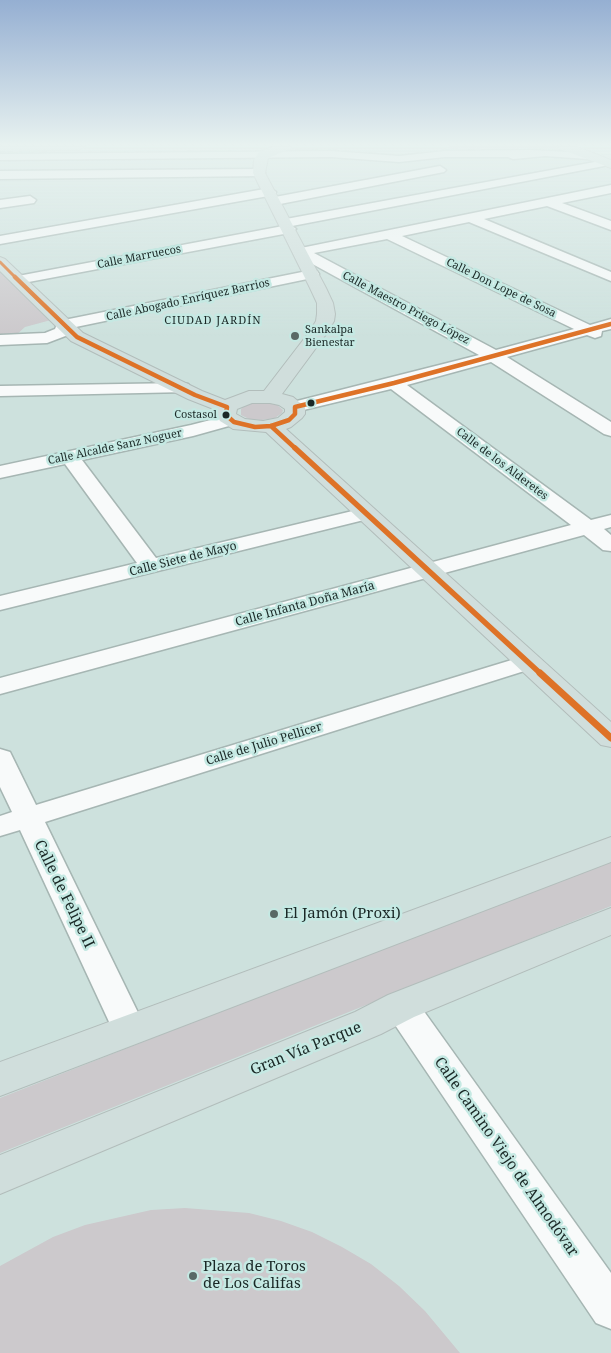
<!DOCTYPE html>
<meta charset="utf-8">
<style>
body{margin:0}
canvas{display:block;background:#cde1dd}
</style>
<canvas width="611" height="1353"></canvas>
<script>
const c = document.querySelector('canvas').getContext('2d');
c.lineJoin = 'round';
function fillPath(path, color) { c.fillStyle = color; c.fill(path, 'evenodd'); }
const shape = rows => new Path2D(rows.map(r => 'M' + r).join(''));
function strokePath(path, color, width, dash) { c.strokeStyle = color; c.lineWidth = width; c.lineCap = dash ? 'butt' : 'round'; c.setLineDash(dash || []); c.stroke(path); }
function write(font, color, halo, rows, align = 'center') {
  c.font = font + ' "Noto Serif",serif'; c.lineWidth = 5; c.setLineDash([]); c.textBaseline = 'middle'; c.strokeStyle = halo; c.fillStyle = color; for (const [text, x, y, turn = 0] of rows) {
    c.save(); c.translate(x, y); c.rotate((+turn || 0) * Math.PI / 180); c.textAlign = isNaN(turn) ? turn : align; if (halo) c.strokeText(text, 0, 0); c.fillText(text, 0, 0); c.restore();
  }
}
fillPath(shape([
 [449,146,559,146,561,148,447,149],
 [0,270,51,320,25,327,14,337,0,337],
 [256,402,276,404,283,410,282,413,275,418,262,420,249,419,241,415,241,409,244,406],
 [611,858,611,906,0,1153,0,1098],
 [185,1208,249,1213,281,1221,312,1232,342,1247,371,1264,399,1286,425,1311,460,1353,0,1353,0,1266,53,1237,85,1225,151,1210]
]), '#ccc9cc');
const minor = shape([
 [530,150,588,153,594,156,588,159,545,156,513,159,508,157,445,157,399,162,331,157,0,160,0,154,331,151,399,156,445,151,530,150],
 [600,161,604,162,606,164,604,166,292,226,296,229,289,233,18,284,13,283,11,280,13,277,18,276,283,226,279,223,286,219,600,161],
 [440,166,446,170,444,172,275,205,269,201,275,197,440,166],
 [259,169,265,173,263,176,0,179,0,171,259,169],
 [611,185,611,193,562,203,611,221,611,230,547,206,484,219,611,272,611,281,469,222,402,236,590,325,611,319,611,329,602,331,601,336,595,338,587,335,507,357,611,422,611,436,604,434,491,362,407,385,591,520,611,515,611,527,604,529,611,535,611,551,603,550,584,535,0,694,0,678,571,525,391,389,295,412,289,411,286,407,289,403,479,355,296,255,294,252,301,248,611,185],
 [387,239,574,329,496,350,314,253,387,239],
 [270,188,276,192,274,195,0,244,0,236,270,188],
 [30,196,36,200,34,203,0,208,0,200,30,196],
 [312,270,317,271,319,274,317,277,71,328,68,335,47,343,0,345,0,335,45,333,55,329,58,322,64,320,312,270],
 [182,383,188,384,191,388,188,392,0,396,0,386,182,383],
 [230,415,236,416,239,420,236,424,193,436,82,460,156,558,365,508,372,510,375,514,372,518,0,610,0,596,137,563,65,464,0,478,0,466,191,425,230,415],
 [528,655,537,657,540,662,537,667,45,822,146,1029,141,1039,129,1043,117,1039,20,830,0,836,0,816,12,812,0,787,0,749,10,752,36,805,528,655],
 [401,992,413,996,611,1273,611,1329,596,1323,389,1016,384,1006,389,996,401,992]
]);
const major = shape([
 [0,146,85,146,79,150,0,151,0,146],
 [275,146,292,146,290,149,268,158,265,173,326,288,333,303,335,314,334,321,327,333,282,394,293,397,305,407,305,414,302,418,291,427,286,429,611,722,611,747,601,745,266,432,233,429,220,421,215,412,216,410,188,399,71,341,0,271,0,257,5,259,83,333,202,391,225,400,249,391,264,391,310,331,316,321,317,314,317,303,310,288,253,173,254,160,259,152,275,146],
 [252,403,270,403,279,405,285,409,285,412,278,418,263,421,245,419,236,414,237,409,252,403],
 [558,146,575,146,611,160,611,168,560,149,558,146],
 [611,837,611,862,0,1096,0,1062,611,837],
 [611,908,611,935,414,1017,381,1034,0,1194,0,1155,355,1012,388,995,611,908]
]);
strokePath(minor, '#a6b6b3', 3);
strokePath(major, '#b2bdbb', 2);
fillPath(minor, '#f8fafa');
fillPath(major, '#d0dedc');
strokePath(shape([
 [0,262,16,278]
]), '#de7227', 3);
strokePath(shape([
 [15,277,77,337,195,395,227,407,226,415,234,422,255,427,271,426,289,420,295,414,295,407,394,383,611,324],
 [271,426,296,449]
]), '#de7227', 4.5);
strokePath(shape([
 [295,448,541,674]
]), '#de7227', 5.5);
strokePath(shape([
 [540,673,611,738]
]), '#de7227', 7);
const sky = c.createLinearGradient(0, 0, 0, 336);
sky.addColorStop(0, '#95afd2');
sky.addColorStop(0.43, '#e8f2f0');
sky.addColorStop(1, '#e8f2f000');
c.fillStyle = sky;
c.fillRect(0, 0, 611, 336);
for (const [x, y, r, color] of [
 [295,336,5,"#596966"],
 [311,403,4.5,"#1a2826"],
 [226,415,4.5,"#1a2826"],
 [274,914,5,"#596966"],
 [193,1276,5,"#596966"]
]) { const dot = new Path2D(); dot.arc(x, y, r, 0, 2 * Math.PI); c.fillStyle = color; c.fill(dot); strokePath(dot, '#c5e9e3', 2); }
write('11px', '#1a2826', '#c5e9e3', [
 ["Calle Marruecos",139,257,-11],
 ["Calle Don Lope de Sosa",501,288,26],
 ["Calle Abogado Enríquez Barrios",188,300,-12],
 ["Calle Maestro Priego López",406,308,28],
 ["Calle Alcalde Sanz Noguer",115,447,-12],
 ["Calle de los Alderetes",502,464,37]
]);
c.letterSpacing = '1px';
write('11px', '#1a2826', '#c5e9e3', [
 ["CIUDAD JARDÍN",213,321]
]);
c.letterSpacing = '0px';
write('11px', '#1a2826', '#c5e9e3', [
 ["Sankalpa",305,330],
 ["Bienestar",305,343]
], 'left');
write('11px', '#1a2826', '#c5e9e3', [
 ["Costasol",217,415]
], 'right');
write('12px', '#1a2826', '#c5e9e3', [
 ["Calle Siete de Mayo",183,559,-14],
 ["Calle Infanta Doña María",305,604,-15],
 ["Calle de Julio Pellicer",264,744,-17]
]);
write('15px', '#1a2826', '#c5e9e3', [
 ["Calle de Felipe II",64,894,64],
 ["Gran Vía Parque",306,1049,-22],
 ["Calle Camino Viejo de Almodóvar",506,1157,55]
]);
write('15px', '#1a2826', '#c5e9e3', [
 ["El Jamón (Proxi)",284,914],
 ["Plaza de Toros",203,1267],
 ["de Los Califas",203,1284]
], 'left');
</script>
